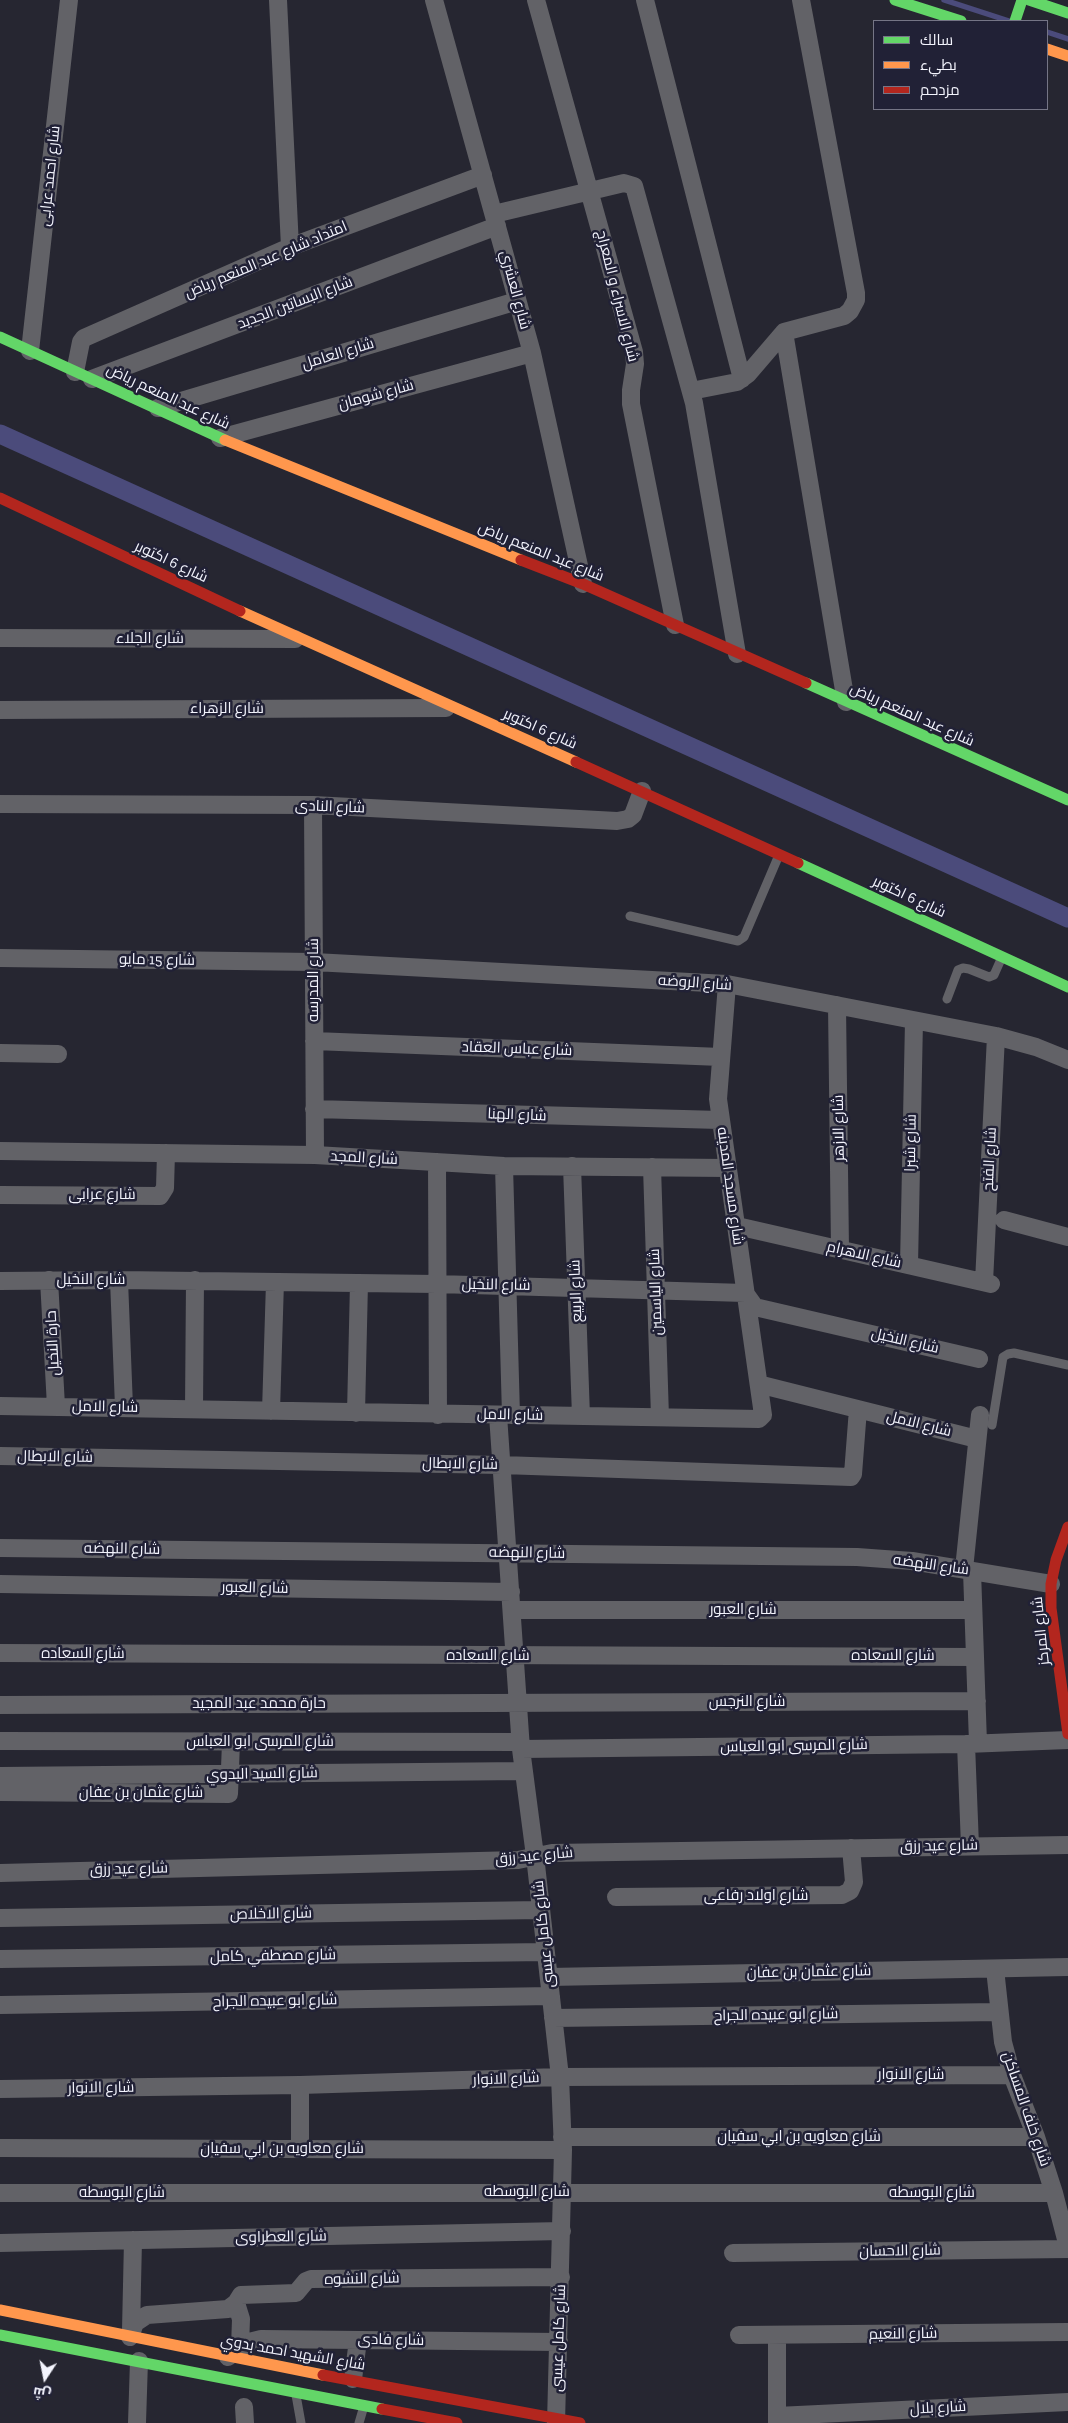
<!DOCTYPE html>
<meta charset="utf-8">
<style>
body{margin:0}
#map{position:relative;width:1068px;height:2423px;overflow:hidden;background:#262631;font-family:"Zilla Slab",Cairo,serif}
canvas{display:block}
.legend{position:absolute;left:873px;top:20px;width:175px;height:90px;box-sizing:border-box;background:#212136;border:1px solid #757586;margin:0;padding:6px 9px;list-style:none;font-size:15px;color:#f3f4fd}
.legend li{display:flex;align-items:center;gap:10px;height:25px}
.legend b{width:25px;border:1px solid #757586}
.north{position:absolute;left:20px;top:2353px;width:50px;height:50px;-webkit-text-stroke:4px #212136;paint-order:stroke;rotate:191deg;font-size:14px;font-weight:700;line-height:20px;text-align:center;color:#f3f4fd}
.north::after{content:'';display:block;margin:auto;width:18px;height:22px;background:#f3f4fd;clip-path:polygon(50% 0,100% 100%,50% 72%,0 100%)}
</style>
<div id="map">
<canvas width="1068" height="2423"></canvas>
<ul class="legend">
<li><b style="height:6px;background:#63d668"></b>سالك</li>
<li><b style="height:6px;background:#ff974d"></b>بطيء</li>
<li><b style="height:6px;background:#b3261e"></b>مزدحم</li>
</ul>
<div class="north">ش</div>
</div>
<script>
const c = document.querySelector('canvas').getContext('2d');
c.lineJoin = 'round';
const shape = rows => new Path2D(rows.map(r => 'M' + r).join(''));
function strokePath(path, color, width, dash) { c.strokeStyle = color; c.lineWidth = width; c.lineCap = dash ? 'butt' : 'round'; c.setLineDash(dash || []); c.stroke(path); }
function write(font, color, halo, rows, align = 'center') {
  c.font = font + ' "Zilla Slab",Cairo,serif'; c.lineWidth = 5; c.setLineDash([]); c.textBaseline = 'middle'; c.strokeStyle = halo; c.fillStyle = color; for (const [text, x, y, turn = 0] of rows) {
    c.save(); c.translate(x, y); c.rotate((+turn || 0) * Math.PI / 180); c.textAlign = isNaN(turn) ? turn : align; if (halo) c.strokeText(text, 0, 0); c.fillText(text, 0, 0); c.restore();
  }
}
strokePath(shape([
 [944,0,1009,21],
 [1047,32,1068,39]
]), '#4b4b7b', 5.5);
strokePath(shape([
 [0,434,1068,918]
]), '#4b4b7b', 19);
strokePath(shape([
 [630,916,738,941,744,937,779,855],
 [947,999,958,970,963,968,969,969,989,977,994,975,1002,957],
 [992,1425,1002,1363,1003,1357,1008,1354,1014,1353,1068,1365],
 [296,2395,301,2423],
 [359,2423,364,2406]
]), '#626267', 9);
strokePath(shape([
 [278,0,290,247],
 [434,0,532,353,583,584],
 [536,0,634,352,635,364,631,390,631,404,675,625],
 [645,0,742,379],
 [494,214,624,183,634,186,694,403,737,654],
 [784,332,846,702],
 [30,351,69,0],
 [75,372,81,342,84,338,290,247,483,175],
 [92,379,497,226],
 [691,391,737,382,748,374,784,332,844,316,850,311,856,300,856,293,801,0],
 [158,408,517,301],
 [220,438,532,353],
 [0,638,295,639],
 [0,710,446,708],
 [0,804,313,805,617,821,628,819,633,815,642,791],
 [313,805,315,1155],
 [0,958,314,962,727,984,996,1036,1036,1047,1068,1060],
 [727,984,718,1099,759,1387],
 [837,1005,840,1250],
 [314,1041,721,1057],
 [0,1053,58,1054],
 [314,1109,720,1120],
 [0,1151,315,1155,504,1166,727,1168],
 [437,1162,438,1415],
 [504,1166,511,1415],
 [572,1166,581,1416],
 [652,1167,660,1417],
 [0,1195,160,1196,165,1188,166,1153],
 [1004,1220,1068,1237],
 [737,1226,991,1284],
 [909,1265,914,1021],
 [49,1280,56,1406],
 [119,1280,124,1407],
 [0,1281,119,1280,437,1284,745,1293,755,1307,979,1359],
 [984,1282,996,1036],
 [0,1406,759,1419,763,1415,759,1387,762,1385,977,1439],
 [194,1409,195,1280],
 [271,1411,275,1282],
 [356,1413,359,1283],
 [498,1415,521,1749,535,1856,560,2077,563,2150,556,2423],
 [0,1456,502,1465,851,1477,853,1474,858,1409],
 [0,1548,857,1557,912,1561,1051,1584],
 [964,1569,980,1415],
 [972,1571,978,1743],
 [0,1584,511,1592],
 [512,1610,973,1610],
 [0,1653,975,1657],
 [0,1705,977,1701],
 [0,1741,520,1742],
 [966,1744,970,1846],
 [521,1749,966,1744,1068,1740],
 [0,1776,524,1771],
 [0,1792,229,1794,231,1742],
 [0,1873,518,1860,552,1853,1068,1845],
 [616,1897,842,1895,850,1891,854,1882,851,1848],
 [0,1918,541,1910],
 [0,1959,546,1952],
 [995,1969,1003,2042,1012,2075,1036,2137,1054,2193,1068,2247],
 [549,1977,1068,1967],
 [0,2005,551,1996],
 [553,2018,999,2012],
 [300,2085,300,2149],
 [0,2089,300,2085,560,2077,1012,2075],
 [562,2137,1036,2137],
 [0,2148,563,2150],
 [0,2193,1054,2193],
 [0,2243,562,2231],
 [733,2253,1068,2249],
 [236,2303,241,2319,240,2347],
 [131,2330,133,2240],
 [739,2335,1068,2332],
 [777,2335,777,2423],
 [130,2337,135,2323,147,2315,228,2309,236,2303,241,2295,296,2293,306,2281,311,2279,561,2277],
 [228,2357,249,2342,261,2339,559,2342],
 [353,2379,358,2340],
 [244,2407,245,2423],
 [777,2416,1068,2402],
 [137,2423,139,2361]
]), '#626267', 18);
strokePath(shape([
 [895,0,961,21],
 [1029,0,1068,13],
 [1015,21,1022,0],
 [0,337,225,440],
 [806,683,1068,800],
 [798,863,1068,987],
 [0,2335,382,2409]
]), '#63d668', 11);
strokePath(shape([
 [1047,49,1068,56],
 [225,440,521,560],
 [240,611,576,762],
 [0,2310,323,2375]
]), '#ff974d', 11);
strokePath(shape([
 [0,498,240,611],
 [521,560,583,584,806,683],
 [576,762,798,863],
 [1068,1527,1056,1560,1051,1584,1051,1608,1068,1734],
 [323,2375,580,2423],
 [382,2409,457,2423]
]), '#b3261e', 11);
write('15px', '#f3f4fd', '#212136', [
 ["شارع احمد عرابى",50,176,-84],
 ["امتداد شارع عبد المنعم رياض",266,260,-23],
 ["شارع العشري",515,290,75],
 ["شارع الاسراء و المعراج",617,296,76],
 ["شارع البساتين الجديد",295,303,-21],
 ["شارع العامل",338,354,-17],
 ["شارع شومان",376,395,-15],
 ["شارع عبد المنعم رياض",168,397,25],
 ["شارع عبد المنعم رياض",541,552,22],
 ["شارع 6 اكتوبر",171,562,25],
 ["شارع الجلاء",150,639],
 ["شارع الزهراء",227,709],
 ["شارع عبد المنعم رياض",912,715,24],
 ["شارع 6 اكتوبر",540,729,24],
 ["شارع النادى",330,807,2],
 ["شارع 6 اكتوبر",909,897,25],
 ["شارع 15 مايو",157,960,1],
 ["شارع المدرسه",314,980,-90],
 ["شارع الروضه",695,983,4],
 ["شارع عباس العقاد",517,1049,2],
 ["شارع الهنا",517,1115,2],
 ["شارع الازهر",839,1128,-91],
 ["شارع شبرا",911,1143,-89],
 ["شارع المجد",364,1158,3],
 ["شارع الفتح",990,1159,-87],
 ["شارع مسجد المدينه",730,1186,82],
 ["شارع عرابى",102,1195],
 ["شارع الاهرام",864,1255,13],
 ["شارع النخيل",91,1280],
 ["شارع النخيل",496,1285,1],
 ["شارع الربيع",576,1291,-92],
 ["شارع الياسمين",656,1292,-92],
 ["شارع النخيل",905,1341,13],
 ["حارة النخيل",53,1343,-93],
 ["شارع الامل",105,1407,1],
 ["شارع الامل",510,1415,1],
 ["شارع الامل",919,1424,14],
 ["شارع الابطال",55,1457,1],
 ["شارع الابطال",460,1464,1],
 ["شارع النهضه",122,1549,1],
 ["شارع النهضه",527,1553,1],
 ["شارع النهضه",931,1565,8],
 ["شارع العبور",255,1588,1],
 ["شارع العبور",743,1610],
 ["شارع المركز",1041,1631,-96],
 ["شارع السعاده",83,1654],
 ["شارع السعاده",488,1656],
 ["شارع السعاده",893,1656],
 ["شارع النرجس",747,1702],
 ["حارة محمد عبد المجيد",259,1704],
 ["شارع المرسى ابو العباس",260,1742],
 ["شارع المرسى ابو العباس",794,1746,-1],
 ["شارع السيد البدوي",262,1774,-1],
 ["شارع عثمان بن عفان",141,1793],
 ["شارع عيد رزق",939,1846,-1],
 ["شارع عيد رزق",534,1856,-5],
 ["شارع عيد رزق",129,1869,-1],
 ["شارع اولاد رفاعى",756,1896],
 ["شارع الاخلاص",271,1914,-1],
 ["شارع كامل عيسى",544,1934,-96],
 ["شارع مصطفي كامل",273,1956,-1],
 ["شارع عثمان بن عفان",809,1972,-1],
 ["شارع ابو عبيده الجراح",275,2001,-1],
 ["شارع ابو عبيده الجراح",776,2015,-1],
 ["شارع الانوار",911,2075],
 ["شارع الانوار",506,2079,-2],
 ["شارع الانوار",101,2088,-1],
 ["شارع خلف المساكن",1026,2109,71],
 ["شارع معاويه بن ابي سفيان",799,2137],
 ["شارع معاويه بن ابي سفيان",282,2149],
 ["شارع البوسطه",527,2192],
 ["شارع البوسطه",122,2193],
 ["شارع البوسطه",932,2193],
 ["شارع العطراوى",281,2237,-1],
 ["شارع الاحسان",900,2251,-1],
 ["شارع النشوه",362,2279,-1],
 ["شارع النعيم",903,2334,-1],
 ["شارع كامل عيسى",559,2338,-88],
 ["شارع فادى",391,2340,1],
 ["شارع الشهيد احمد بدوي",293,2353,10],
 ["شارع بلال",938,2408,-3]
]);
</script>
